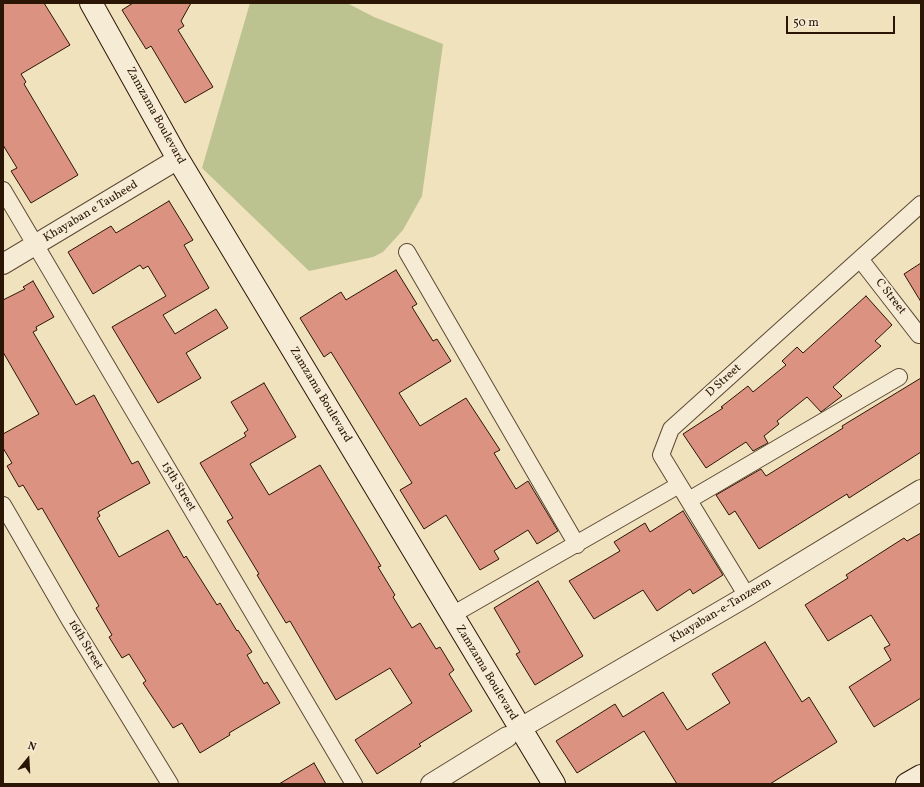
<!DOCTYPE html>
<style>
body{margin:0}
#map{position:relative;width:924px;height:787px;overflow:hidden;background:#f1e2be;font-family:Vollkorn,serif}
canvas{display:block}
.frame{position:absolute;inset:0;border:4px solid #2b1606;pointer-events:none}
.north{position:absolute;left:8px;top:739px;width:40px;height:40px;-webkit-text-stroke:3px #f6ecd5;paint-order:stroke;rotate:18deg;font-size:11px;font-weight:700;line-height:16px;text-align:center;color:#2b1606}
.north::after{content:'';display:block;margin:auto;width:14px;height:18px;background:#2b1606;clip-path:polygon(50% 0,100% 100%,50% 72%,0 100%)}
.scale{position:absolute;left:786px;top:16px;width:109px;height:18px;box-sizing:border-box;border:2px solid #2b1606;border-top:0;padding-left:5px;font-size:12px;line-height:14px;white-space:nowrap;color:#2b1606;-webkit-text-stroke:3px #f6ecd5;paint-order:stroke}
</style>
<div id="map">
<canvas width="924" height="787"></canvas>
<div class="frame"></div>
<div class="north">N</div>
<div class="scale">50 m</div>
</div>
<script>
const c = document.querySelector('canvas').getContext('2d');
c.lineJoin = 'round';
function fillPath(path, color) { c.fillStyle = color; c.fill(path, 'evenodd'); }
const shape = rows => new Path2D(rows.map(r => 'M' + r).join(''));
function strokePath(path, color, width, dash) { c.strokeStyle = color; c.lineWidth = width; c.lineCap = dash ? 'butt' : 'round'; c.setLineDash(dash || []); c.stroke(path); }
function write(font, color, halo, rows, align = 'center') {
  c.font = font + ' Vollkorn,serif'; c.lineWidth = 4; c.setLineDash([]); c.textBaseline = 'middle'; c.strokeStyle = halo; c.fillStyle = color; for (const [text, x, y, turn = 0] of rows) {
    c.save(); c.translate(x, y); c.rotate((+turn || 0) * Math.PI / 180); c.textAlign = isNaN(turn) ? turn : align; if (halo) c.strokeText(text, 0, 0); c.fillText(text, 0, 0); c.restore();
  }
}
fillPath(shape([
 [250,3,347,3,374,17,443,44,422,196,403,230,383,252,373,257,309,271,202,168]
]), '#bcc390');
const building = shape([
 [3,3,44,3,70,45,21,74,26,82,24,84,78,175,31,203,11,171,17,168,3,145,3,3],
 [133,3,191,3,181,21,184,26,178,30,213,87,185,103,151,46,146,49,122,10,133,3],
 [169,201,193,240,184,245,209,288,163,315,175,334,216,309,228,328,186,353,201,378,158,403,112,327,166,296,148,266,143,269,140,265,93,294,68,252,111,226,116,233,169,201],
 [921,263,921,302,904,274,921,263],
 [396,270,417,304,412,307,433,341,437,339,451,361,399,393,420,426,466,398,500,450,494,453,516,489,528,481,558,531,537,544,528,530,494,551,499,559,480,570,446,515,424,529,400,490,412,483,331,352,324,357,300,318,341,292,346,300,396,270],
 [33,281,54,317,36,327,37,330,33,332,76,405,94,395,132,464,138,461,150,483,98,512,100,516,97,518,119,557,168,530,184,558,186,556,217,605,220,603,237,631,238,630,252,652,247,655,264,684,267,682,280,703,229,733,230,735,200,753,182,723,173,728,143,683,146,681,129,654,122,658,109,637,112,635,96,608,99,606,42,508,38,510,23,485,19,487,7,466,12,463,3,448,3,434,39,414,3,352,3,300,25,289,23,287,33,281],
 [866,296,892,325,875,341,881,346,833,387,842,396,821,412,807,397,777,421,779,424,764,436,768,443,753,451,746,442,706,468,683,434,723,408,721,407,748,386,753,392,786,365,782,361,797,347,803,353,866,296],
 [921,378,921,452,849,498,847,494,759,549,735,511,729,515,716,495,761,469,766,476,843,428,842,426,921,378],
 [264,383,296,437,250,464,269,495,320,465,381,566,378,567,395,595,393,597,412,628,420,623,436,649,440,647,454,670,449,674,472,711,419,744,421,746,377,774,355,740,412,703,390,668,336,700,290,621,286,623,257,575,259,574,227,521,233,518,200,463,246,436,244,433,248,430,231,402,264,383],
 [683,511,723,575,693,594,690,589,657,611,643,590,594,619,569,581,620,551,614,542,645,523,650,532,683,511],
 [921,533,921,698,874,727,849,687,891,660,884,648,890,645,871,615,828,641,805,605,848,578,846,575,904,538,907,541,921,533],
 [538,581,583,656,535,685,516,654,520,652,494,608,538,581],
 [765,642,802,702,809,697,837,742,770,784,677,784,644,731,577,773,556,741,615,704,623,717,663,692,687,730,730,703,712,674,765,642],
 [314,763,326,784,279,784,314,763]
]);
fillPath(building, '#db9280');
strokePath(building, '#2b1606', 1);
const minor = shape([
 [3,190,354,784],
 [407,252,577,545],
 [860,259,919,335,921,334],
 [689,500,899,377],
 [3,505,69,619,170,784],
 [747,596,661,455,671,429,921,204],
 [452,615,679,485]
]);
const tertiary = shape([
 [3,264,178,159],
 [519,729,747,596,921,490],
 [431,784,507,737]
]);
const secondary = shape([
 [91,3,178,159,554,784],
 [907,784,921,776]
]);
strokePath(minor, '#5c4934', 18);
strokePath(tertiary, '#5c4934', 22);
strokePath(secondary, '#2b1606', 24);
strokePath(minor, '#f6ecd5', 16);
strokePath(tertiary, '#f6ecd5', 20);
strokePath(secondary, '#f6ecd5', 22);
write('12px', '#2b1606', '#f6ecd5', [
 ["Zamzama Boulevard",155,116,61],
 ["Khayaban e Tauheed",91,212,-31],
 ["C Street",890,297,52],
 ["D Street",724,381,-42],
 ["Zamzama Boulevard",320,395,59],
 ["15th Street",178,487,59],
 ["Khayaban-e-Tanzeem",721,611,-31],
 ["16th Street",85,645,59],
 ["Zamzama Boulevard",486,673,59]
]);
</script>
